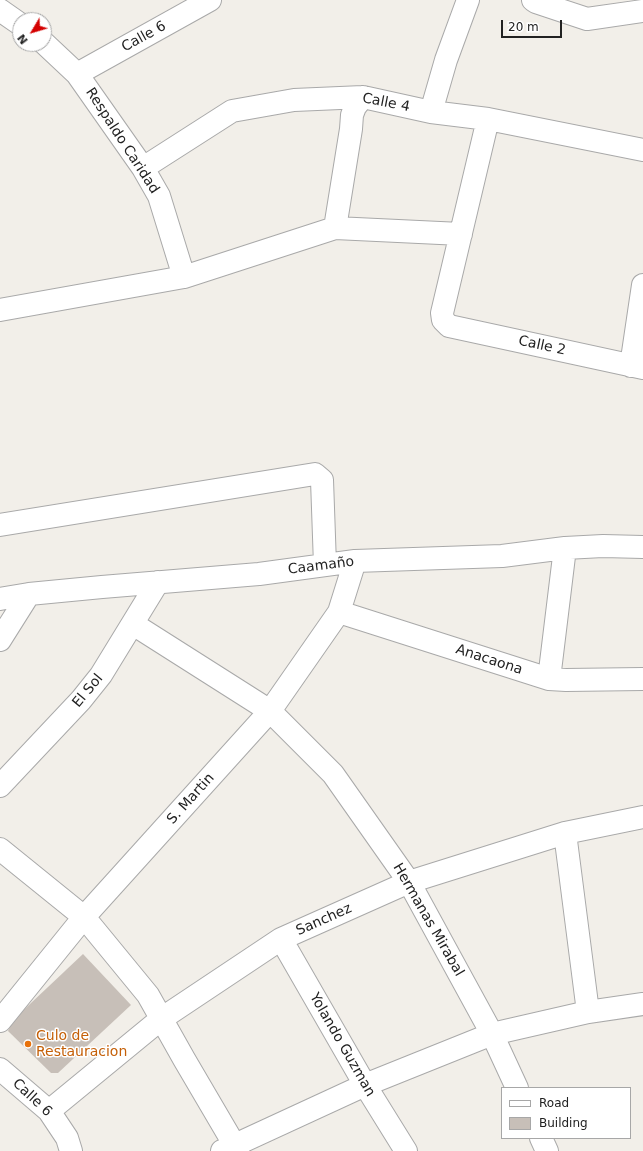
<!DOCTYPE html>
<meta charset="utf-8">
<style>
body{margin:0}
#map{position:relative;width:643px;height:1151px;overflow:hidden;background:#f2efe9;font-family:"DejaVu Sans",sans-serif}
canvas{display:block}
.legend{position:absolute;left:501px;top:1087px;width:130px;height:52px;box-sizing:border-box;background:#fff;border:1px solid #a7a7a7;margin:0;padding:5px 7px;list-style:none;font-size:12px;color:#222}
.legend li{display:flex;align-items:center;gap:8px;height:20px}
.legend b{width:20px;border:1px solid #a7a7a7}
.north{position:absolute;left:12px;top:12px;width:40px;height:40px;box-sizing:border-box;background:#fff;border:1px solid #a7a7a7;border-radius:50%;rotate:232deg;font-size:11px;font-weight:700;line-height:16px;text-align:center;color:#222}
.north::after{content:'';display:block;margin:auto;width:14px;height:18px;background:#d40000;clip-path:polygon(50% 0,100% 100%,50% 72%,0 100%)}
.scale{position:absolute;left:501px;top:20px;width:61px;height:18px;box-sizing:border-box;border:2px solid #222;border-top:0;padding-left:5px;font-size:12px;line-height:14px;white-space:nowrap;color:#222;-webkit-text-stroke:3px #fff;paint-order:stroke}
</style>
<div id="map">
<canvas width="643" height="1151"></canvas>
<ul class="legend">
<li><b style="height:5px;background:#fff"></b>Road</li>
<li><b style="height:11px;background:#c7bfb8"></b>Building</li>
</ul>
<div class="north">N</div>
<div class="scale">20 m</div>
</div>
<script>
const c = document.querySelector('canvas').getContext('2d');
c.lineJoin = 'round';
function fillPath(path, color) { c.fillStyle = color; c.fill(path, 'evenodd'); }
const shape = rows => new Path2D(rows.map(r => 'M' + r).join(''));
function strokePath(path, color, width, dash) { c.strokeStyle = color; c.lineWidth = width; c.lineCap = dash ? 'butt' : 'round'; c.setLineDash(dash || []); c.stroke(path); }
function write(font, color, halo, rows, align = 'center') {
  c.font = font + ' "DejaVu Sans",sans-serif'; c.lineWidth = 3; c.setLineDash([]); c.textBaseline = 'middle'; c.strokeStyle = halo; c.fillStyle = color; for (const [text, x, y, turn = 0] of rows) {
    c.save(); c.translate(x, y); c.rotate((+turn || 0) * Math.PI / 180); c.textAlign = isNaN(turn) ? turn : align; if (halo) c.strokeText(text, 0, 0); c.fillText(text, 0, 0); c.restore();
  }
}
fillPath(shape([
 [83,954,131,1005,58,1073,51,1073,8,1031,13,1020]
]), '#c7bfb8');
const minor = shape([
 [533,0,536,2,587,19,643,11],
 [0,10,20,24],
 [44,43,77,74,143,168,159,196,184,277],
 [77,74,210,0],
 [431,112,446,60,468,0],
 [488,119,442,313,443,320,449,326,643,368],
 [143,168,232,111,294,100,363,97,431,112,488,119,643,150],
 [335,228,351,129,352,115,355,107,363,97],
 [0,310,184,277,335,228,461,234],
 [631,366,643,285],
 [0,525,315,474,322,480,325,565],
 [0,599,29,594,102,587,259,574,355,561,502,556,565,548,603,546,643,547],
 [339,612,549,679,566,680,643,679],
 [133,624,270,711,333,774,409,882,492,1034,517,1088],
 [0,640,29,594],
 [549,679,565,548],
 [0,786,81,700,101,675,158,582],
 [565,833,588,1012],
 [0,849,84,917,148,995,184,1059,238,1151],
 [281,939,365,1085,406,1151],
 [0,1021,84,917,270,711,339,612,355,561],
 [0,1069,49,1111,67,1138,71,1151],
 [49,1111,161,1019,281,939,409,882,565,833,643,817],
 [541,1138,547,1151],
 [222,1151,365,1085,492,1034,588,1012,643,1004]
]);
strokePath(minor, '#a9a9a9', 24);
strokePath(minor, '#fff', 22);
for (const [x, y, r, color] of [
 [28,1044,4,"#e8710a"]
]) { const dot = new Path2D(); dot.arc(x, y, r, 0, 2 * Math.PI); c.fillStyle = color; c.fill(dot); strokePath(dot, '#fff', 1.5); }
write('14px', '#222', '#fff', [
 ["Calle 6",144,37,-29],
 ["Calle 4",386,103,11],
 ["Respaldo Caridad",122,141,57],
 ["Calle 2",542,346,12],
 ["Caamaño",321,566,-7],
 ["Anacaona",489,660,18],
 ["El Sol",88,691,-50],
 ["S. Martin",191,799,-48],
 ["Sanchez",324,920,-24],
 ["Hermanas Mirabal",428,920,60],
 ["Yolando Guzman",342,1045,60],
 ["Calle 6",32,1098,43]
]);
write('14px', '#c56008', '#fff', [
 ["Culo de",36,1036],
 ["Restauracion",36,1052]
], 'left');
</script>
